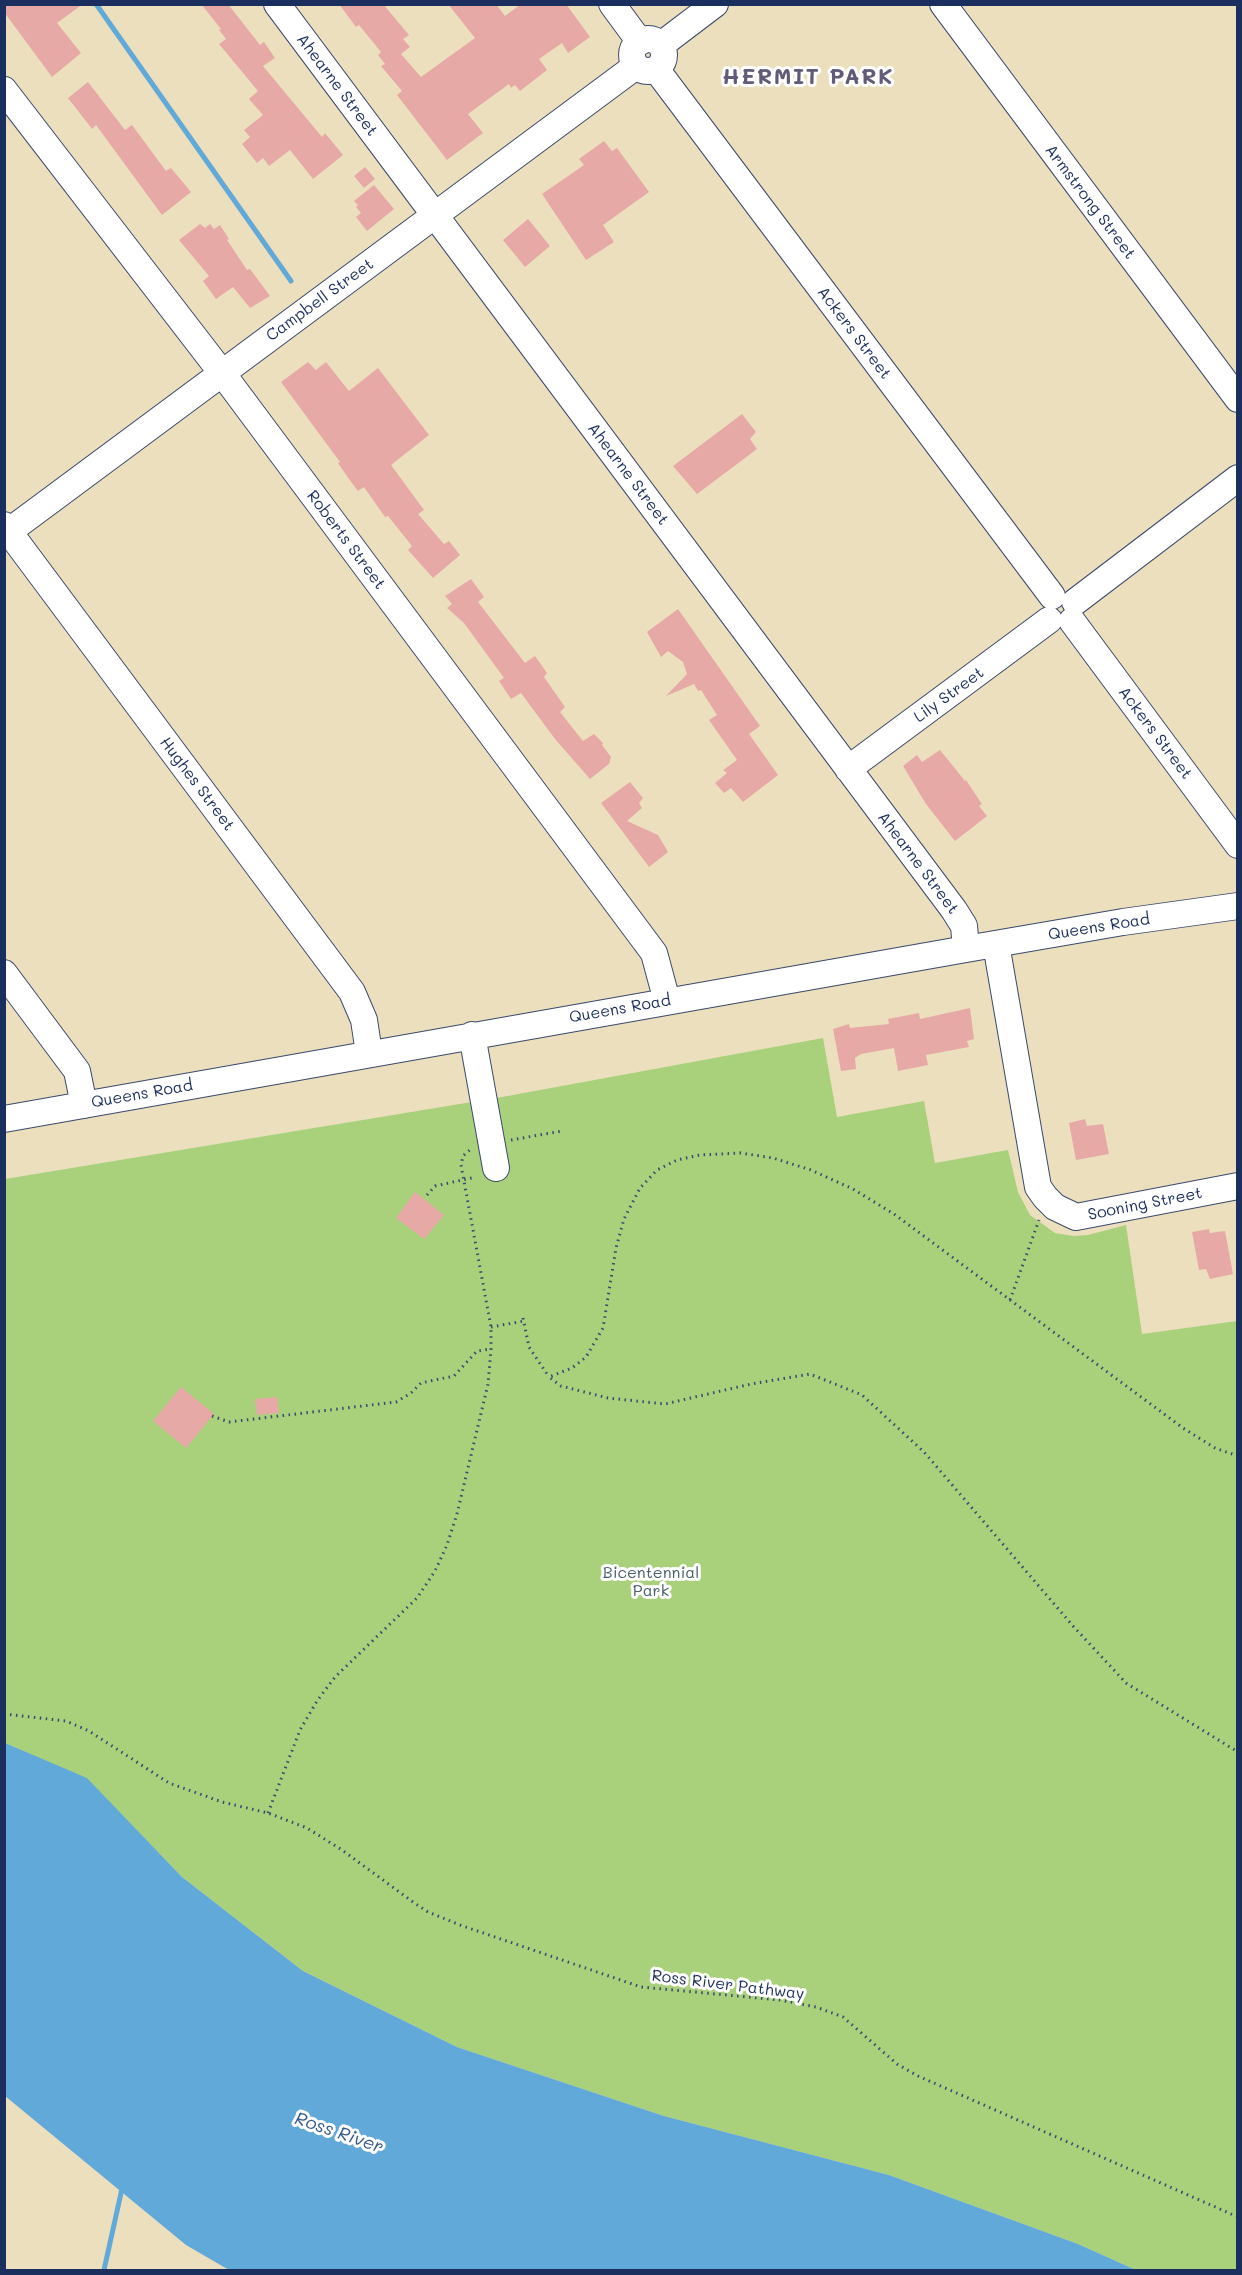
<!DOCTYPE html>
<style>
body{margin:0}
#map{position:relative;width:1242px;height:2275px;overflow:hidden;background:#ecdfbe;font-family:Mali,sans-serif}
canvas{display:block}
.frame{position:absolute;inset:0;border:6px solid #1b2f5e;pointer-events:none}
</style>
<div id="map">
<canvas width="1242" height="2275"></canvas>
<div class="frame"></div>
</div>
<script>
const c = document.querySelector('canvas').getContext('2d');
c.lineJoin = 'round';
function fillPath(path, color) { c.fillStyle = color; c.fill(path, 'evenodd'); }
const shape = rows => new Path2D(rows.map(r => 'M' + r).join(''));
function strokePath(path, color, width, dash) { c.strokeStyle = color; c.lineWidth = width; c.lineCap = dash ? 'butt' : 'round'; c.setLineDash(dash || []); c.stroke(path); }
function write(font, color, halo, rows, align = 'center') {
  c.font = font + ' Mali,sans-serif'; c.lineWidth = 6; c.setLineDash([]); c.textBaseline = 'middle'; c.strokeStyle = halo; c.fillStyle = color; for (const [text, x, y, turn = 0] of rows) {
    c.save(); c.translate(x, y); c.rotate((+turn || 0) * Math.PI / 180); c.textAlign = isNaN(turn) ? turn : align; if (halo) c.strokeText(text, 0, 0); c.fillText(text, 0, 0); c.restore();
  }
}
fillPath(shape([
 [823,1038,837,1117,924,1101,935,1163,1008,1150,1018,1192,1030,1215,1055,1233,1074,1236,1088,1235,1126,1225,1142,1334,1237,1321,1237,2270,1136,2270,1078,2244,889,2175,664,2116,457,2047,303,1971,182,1877,87,1779,5,1743,5,1179,502,1097]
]), '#a9d17c');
fillPath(shape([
 [5,1743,87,1778,182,1877,303,1971,457,2047,664,2116,889,2175,1078,2244,1136,2270,229,2270,186,2245,5,2096]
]), '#61a9d8');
strokePath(shape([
 [96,4,291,281],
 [104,2270,123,2184]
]), '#61a9d8', 5);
fillPath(shape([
 [4,4,83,4,57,23,81,53,52,77,4,12],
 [201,4,228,4,260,45,264,42,275,58,263,66,322,137,325,133,343,155,313,179,290,150,269,166,263,158,257,163,242,144,250,137,244,130,263,115,249,99,258,91,219,44,226,39,219,30,221,29],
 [339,4,383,4,409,35,403,39,410,47,401,54,421,77,475,38,448,4,496,4,505,16,521,4,566,4,590,37,568,53,562,43,539,59,547,70,520,91,515,85,511,88,509,84,468,114,483,133,447,160,397,95,402,91,381,66,385,64,378,55,381,52,359,25,356,27],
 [88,82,125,130,132,125,166,171,171,168,191,192,162,215,96,125,92,129,68,98],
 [604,141,612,151,617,148,649,192,603,225,614,242,586,260,542,194,584,165,579,159],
 [365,167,375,179,364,188,354,176],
 [374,185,394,209,367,231,356,217,361,213,356,207,358,205,354,201],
 [528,219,550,246,525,267,503,240],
 [200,224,205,228,210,224,214,229,220,225,229,239,227,240,247,270,250,269,270,296,250,308,233,287,216,299,203,281,209,276,179,240],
 [308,362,316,370,326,362,349,391,378,368,429,435,391,465,424,510,418,514,444,544,449,541,460,555,433,578,408,550,412,546,388,516,385,517,364,487,358,491,349,479,338,463,340,462,281,382],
 [742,414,756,432,750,439,757,449,697,494,673,466],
 [471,579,484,597,478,602,525,663,535,656,547,673,544,677,565,707,560,712,583,741,594,734,603,743,602,745,611,757,609,764,590,779,555,739,521,693,511,699,499,681,504,678,464,623,447,608,452,604,445,596],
 [678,609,760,726,749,734,778,775,743,802,731,788,724,793,715,783,727,773,723,770,737,760,709,720,717,715,701,690,698,691,694,684,666,696,687,674,683,662,668,651,661,657,647,632],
 [940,750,965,781,966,780,982,804,979,806,987,816,955,841,926,804,903,766,917,755,922,762],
 [630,782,643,798,639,803,642,808,627,821,658,835,668,852,649,867,601,803],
 [970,1008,974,1039,967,1041,969,1047,926,1055,928,1065,898,1071,894,1048,861,1054,855,1058,856,1069,841,1071,833,1029,849,1024,850,1028,889,1024,888,1019,919,1013,920,1019],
 [1085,1119,1087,1126,1103,1124,1109,1154,1076,1160,1069,1123],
 [415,1192,444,1215,424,1239,396,1218],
 [1209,1229,1210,1233,1225,1231,1233,1274,1210,1279,1206,1269,1199,1270,1192,1232],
 [181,1387,214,1414,186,1448,153,1421],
 [277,1397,279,1413,257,1415,255,1399]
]), '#e7a9a6');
const minor = shape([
 [277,4,954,910,964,926,966,949],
 [612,4,640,42],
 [943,4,1238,399],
 '632 55a16 16 0 1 1 32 0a16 16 0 1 1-32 0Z',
 [661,45,715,4],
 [656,69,1052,596],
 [4,90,222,373,654,953,667,1001],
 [4,525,352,992,364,1020,369,1053],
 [4,535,636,66],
 [1075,602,1238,478],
 [1072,621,1238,845],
 [848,769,1049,620],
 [996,944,1038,1187,1045,1197,1055,1207,1076,1217,1238,1186],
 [4,973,77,1071,84,1105],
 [472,1035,496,1168],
 [4,1119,966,949,1123,922,1238,906]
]);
strokePath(minor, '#3a496c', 28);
strokePath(shape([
 [511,1140,562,1131],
 [427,1195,435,1186,476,1177],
 [1010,1300,1039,1220],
 [523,1318,529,1347,549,1377],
 [491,1327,524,1321],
 [212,1416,229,1422,396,1402,411,1393,421,1383,454,1376,477,1351,491,1349],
 [1238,1456,1215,1448,1183,1428,894,1214,853,1189,811,1170,773,1158,741,1153,700,1155,677,1160,657,1170,640,1188,624,1219,616,1248,603,1328,586,1357,572,1368,549,1377,561,1386,608,1398,665,1404,751,1384,810,1374,862,1395,924,1452,1073,1626,1126,1683,1238,1752],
 [4,1714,66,1721,89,1731,169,1783,222,1802,268,1813,307,1828,342,1850,413,1902,428,1912,460,1925,641,1987,780,2000,816,2007,843,2017,897,2064,918,2076,1238,2217],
 [268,1813,300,1730,317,1701,335,1677,417,1598,435,1571,447,1545,457,1514,488,1384,491,1349,491,1327,461,1165,463,1156,472,1148]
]), '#3a496c', 3, [1.5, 4.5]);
strokePath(minor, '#fff', 26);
write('16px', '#1b2f5e', '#fff', [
 ["Ahearne Street",337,85,53],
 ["Armstrong Street",1090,202,53],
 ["Campbell Street",320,300,-36],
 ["Ackers Street",854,333,53],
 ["Ahearne Street",628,474,53],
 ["Roberts Street",346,540,53],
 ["Lily Street",949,695,-36],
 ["Ackers Street",1155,733,53],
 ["Hughes Street",197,784,53],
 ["Ahearne Street",918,863,53],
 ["Queens Road",1099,927,-9],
 ["Queens Road",620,1009,-10],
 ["Queens Road",142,1094,-10],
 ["Sooning Street",1145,1204,-11],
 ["Ross River Pathway",728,1985,7]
]);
write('16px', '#466067', '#fff', [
 ["Bicentennial",651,1573],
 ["Park",651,1591]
]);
write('italic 18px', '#345a89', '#fff', [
 ["Ross River",339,2133,19]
]);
c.letterSpacing = '1.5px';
write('bold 22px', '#625a77', '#fff', [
 ["HERMIT PARK",808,77]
]);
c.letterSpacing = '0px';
</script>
